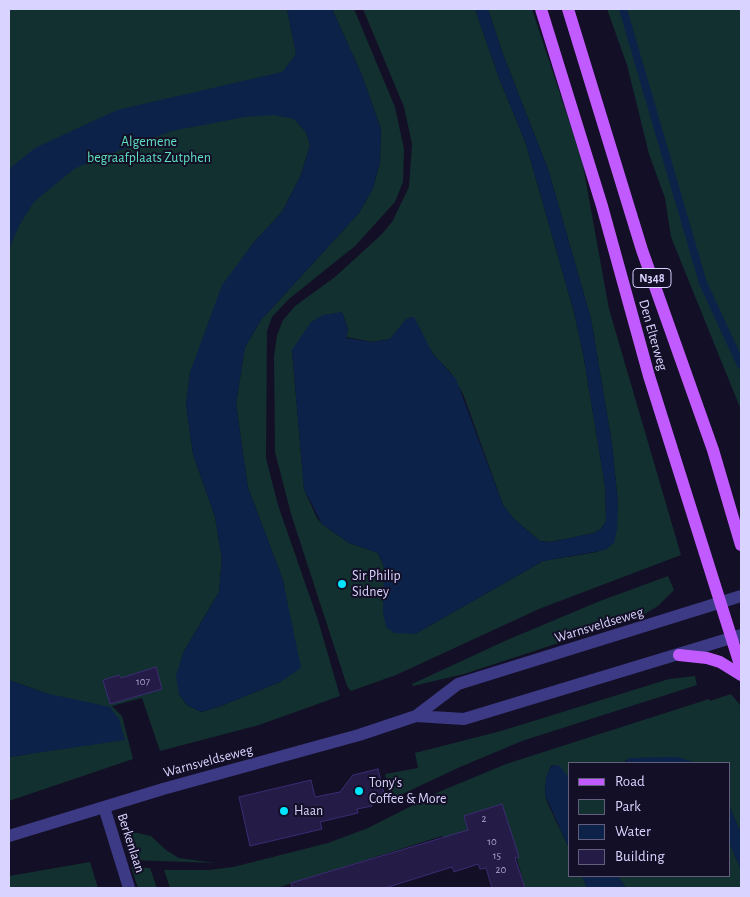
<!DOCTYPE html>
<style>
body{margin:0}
#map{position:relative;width:750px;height:897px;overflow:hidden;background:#130f26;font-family:"Alegreya Sans",sans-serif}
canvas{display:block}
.frame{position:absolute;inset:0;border:10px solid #d9d4ff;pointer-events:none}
.legend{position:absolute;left:568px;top:762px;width:162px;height:115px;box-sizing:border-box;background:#130f26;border:1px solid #625e7d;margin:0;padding:6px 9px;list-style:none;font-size:15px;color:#d9d4ff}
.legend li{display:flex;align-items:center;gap:10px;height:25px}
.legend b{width:25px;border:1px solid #625e7d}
</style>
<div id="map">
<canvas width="750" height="897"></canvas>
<div class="frame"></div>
<ul class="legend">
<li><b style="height:6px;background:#c25bff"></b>Road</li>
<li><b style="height:14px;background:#12302f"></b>Park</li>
<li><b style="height:14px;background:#0c2248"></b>Water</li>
<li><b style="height:14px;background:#241b47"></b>Building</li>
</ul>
</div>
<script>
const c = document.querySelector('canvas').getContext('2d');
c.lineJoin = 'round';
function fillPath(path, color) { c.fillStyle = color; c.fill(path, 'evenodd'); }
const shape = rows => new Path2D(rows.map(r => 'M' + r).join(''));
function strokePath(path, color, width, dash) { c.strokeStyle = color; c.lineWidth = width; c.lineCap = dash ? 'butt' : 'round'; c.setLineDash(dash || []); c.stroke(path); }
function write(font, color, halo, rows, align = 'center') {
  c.font = font + ' "Alegreya Sans",sans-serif'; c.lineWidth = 4; c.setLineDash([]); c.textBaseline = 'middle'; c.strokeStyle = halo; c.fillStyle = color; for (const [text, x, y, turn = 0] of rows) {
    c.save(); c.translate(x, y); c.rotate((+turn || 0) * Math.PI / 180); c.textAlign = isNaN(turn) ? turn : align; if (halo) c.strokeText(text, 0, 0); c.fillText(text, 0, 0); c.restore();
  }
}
fillPath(shape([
 [9,9,287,9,296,54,294,119,306,132,310,145,301,175,282,212,254,242,190,372,186,404,193,454,215,517,222,559,219,592,183,653,179,694,187,705,201,712,221,706,280,682,288,610,283,580,248,488,236,404,245,347,261,320,359,213,373,188,380,162,381,129,361,73,332,9,354,9,395,107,404,149,403,182,395,202,355,246,289,299,272,317,267,331,266,458,278,505,318,620,340,696,259,725,160,751,142,698,112,706,122,716,133,759,9,801,9,757,124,739,45,693,9,680],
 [363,9,475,9,499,78,526,144,574,312,583,353,605,486,606,521,601,529,594,533,551,542,540,541,514,519,503,505,463,394,451,373,433,354,411,317,405,321,390,339,373,342,346,337,348,329,342,312,292,350,304,489,317,518,322,524,349,543,378,553,384,567,384,594,415,634,543,561,597,552,618,504,612,444,591,319,548,169,504,57,488,9,532,9,582,160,609,309,681,555,539,609,396,675,351,691,347,686,291,514,275,452,274,357,277,335,283,320,295,306,335,277,381,235,392,222,409,187,412,144,404,107],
 [607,9,741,9,741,410,671,237,665,198,649,154,627,65],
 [668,576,674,590,658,606,641,616,464,674,413,686,412,684,507,640,600,601],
 [695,676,697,685,522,741,460,767,390,800,385,774,418,768,415,753,501,731,669,679],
 [731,694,741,706,741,834,729,805,729,763,626,760,624,763,569,763,569,778,554,765,551,766,546,778,545,795,548,804,569,848,569,876,582,876,587,888,525,888,502,804,464,816,468,831,444,838,442,836,277,888,170,888,164,870,209,870,233,867,328,843,368,828,441,791,506,764,709,699,710,701],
 [133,832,151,836,166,850,179,858,215,863,130,860,123,837],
 [729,842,741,870,741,888,626,888,618,876,729,876],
 [90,862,98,888,9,888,9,876],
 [131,867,150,868,157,888,138,888]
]), '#12302f');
fillPath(shape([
 [287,9,332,9,361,73,381,129,380,162,373,188,359,213,261,320,245,347,236,404,248,488,283,580,301,668,280,682,221,706,201,712,187,705,179,694,176,676,183,653,219,592,222,559,215,517,193,454,186,404,190,372,222,285,254,242,282,212,301,175,310,145,306,132,294,119,274,115,245,117,172,131,94,160,74,169,34,202,20,224,9,249,9,169,35,148,117,110,282,72,296,54],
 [475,9,488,9,504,57,548,169,591,319,612,444,618,504,617,530,614,543,605,550,543,561,415,634,394,633,386,627,383,612,384,567,381,559,378,553,349,543,322,524,304,489,292,350,311,322,323,315,342,312,348,329,346,338,373,342,390,339,406,319,414,317,433,354,456,379,503,505,514,519,540,541,551,542,594,533,601,529,606,521,605,486,583,353,574,312,526,144,499,78],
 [9,680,45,693,110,707,119,719,125,740,9,757],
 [665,757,678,757,696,763,624,763,629,758],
 [554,765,560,766,569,778,569,848,545,795,546,778,550,768],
 [729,805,741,834,741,870,729,842],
 [582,876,618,876,626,888,587,888]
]), '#0c2248');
strokePath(shape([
 [623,9,703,283,741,365]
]), '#0c2248', 8);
const building = shape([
 [156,667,162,689,110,704,103,680,119,675,121,678,156,667],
 [378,769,384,794,370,798,372,806,357,809,358,813,320,822,322,829,250,846,239,797,311,780,315,797,340,792,353,775,378,769],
 [502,804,519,857,515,858,525,888,492,888,486,868,480,869,478,864,454,872,452,867,385,888,292,888,291,883,468,830,464,816,502,804]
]);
fillPath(building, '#241b47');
strokePath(building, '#3b2d73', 1);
strokePath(shape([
 [416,716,464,719,741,635],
 [104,807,129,888],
 [9,836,163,789,359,735,416,716,458,684,741,596]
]), '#3d3a85', 12);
strokePath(shape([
 [541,9,602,206,649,376,741,668],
 [568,9,642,250,713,450,741,545],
 [679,655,707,658,720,662,741,675]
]), '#c25bff', 12);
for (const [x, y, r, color] of [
 [342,584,5,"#00e5ff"],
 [359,791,5,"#00e5ff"],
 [284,811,5,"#00e5ff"]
]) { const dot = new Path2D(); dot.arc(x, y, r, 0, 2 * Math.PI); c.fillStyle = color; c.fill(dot); strokePath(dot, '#130f26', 2); }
write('11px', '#aca6d1', null, [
 ["107",143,682],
 ["2",484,819],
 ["10",492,842],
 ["15",497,856],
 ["20",501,870]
]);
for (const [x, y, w] of [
 [652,278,38]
]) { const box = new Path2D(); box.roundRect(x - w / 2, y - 9.5, w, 19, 4); c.fillStyle = '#130f26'; c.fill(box); strokePath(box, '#d9d4ff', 1); }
write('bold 12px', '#d9d4ff', null, [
 ["N348",652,278]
]);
write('14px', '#5fe0c0', '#130f26', [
 ["Algemene",149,142],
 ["begraafplaats Zutphen",149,158]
]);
write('14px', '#d9d4ff', '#130f26', [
 ["Den Elterweg",653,335,74],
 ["Warnsveldseweg",599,625,-17],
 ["Warnsveldseweg",208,761,-15],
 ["Berkenlaan",131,843,72]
]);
write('14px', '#d9d4ff', '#130f26', [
 ["Sir Philip",352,576],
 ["Sidney",352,592],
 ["Tony's",369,783],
 ["Coffee & More",369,799],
 ["Haan",294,811]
], 'left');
</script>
